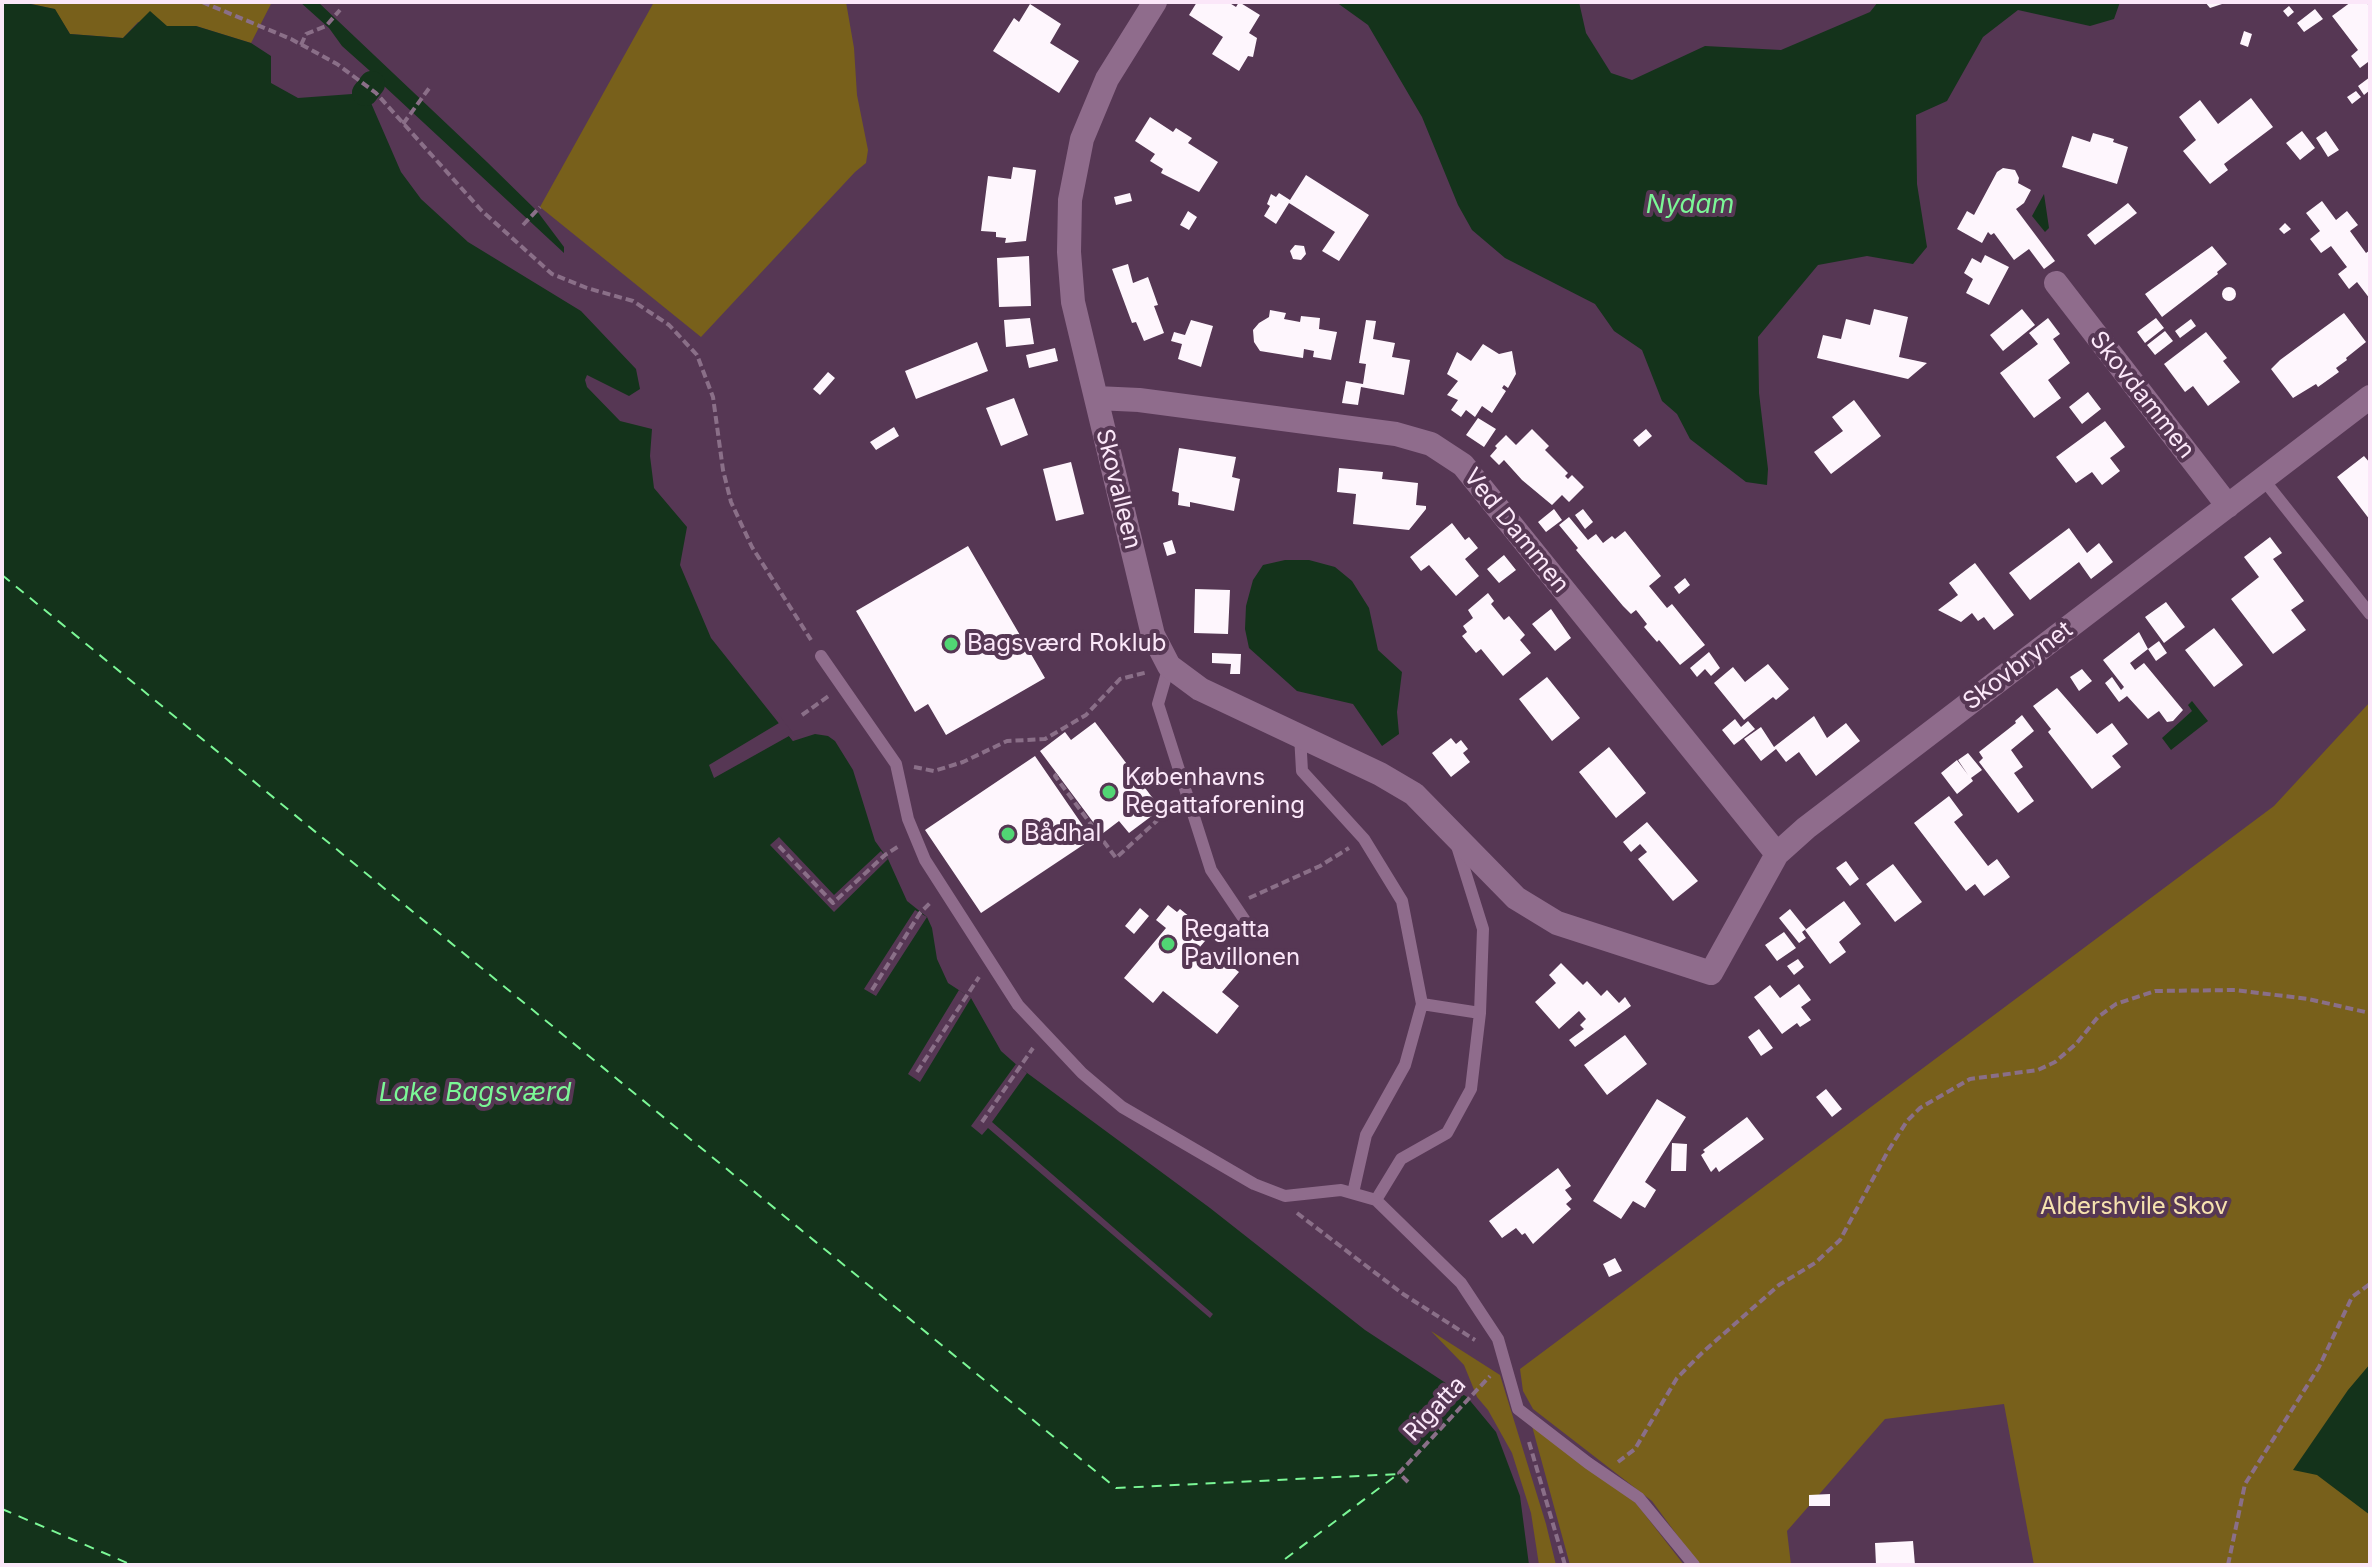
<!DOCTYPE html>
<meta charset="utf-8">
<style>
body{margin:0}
#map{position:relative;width:2372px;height:1567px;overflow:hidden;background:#563754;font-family:Inter,sans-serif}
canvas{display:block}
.frame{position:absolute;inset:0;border:4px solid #fbe7f9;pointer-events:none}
</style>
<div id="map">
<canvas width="2372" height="1567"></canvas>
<div class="frame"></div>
</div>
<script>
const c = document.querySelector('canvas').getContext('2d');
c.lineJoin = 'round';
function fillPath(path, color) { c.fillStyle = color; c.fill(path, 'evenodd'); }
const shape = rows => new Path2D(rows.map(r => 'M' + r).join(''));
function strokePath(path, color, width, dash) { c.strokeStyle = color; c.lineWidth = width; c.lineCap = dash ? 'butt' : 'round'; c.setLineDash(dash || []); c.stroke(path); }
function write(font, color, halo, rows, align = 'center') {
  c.font = font + ' Inter,sans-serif'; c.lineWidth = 8; c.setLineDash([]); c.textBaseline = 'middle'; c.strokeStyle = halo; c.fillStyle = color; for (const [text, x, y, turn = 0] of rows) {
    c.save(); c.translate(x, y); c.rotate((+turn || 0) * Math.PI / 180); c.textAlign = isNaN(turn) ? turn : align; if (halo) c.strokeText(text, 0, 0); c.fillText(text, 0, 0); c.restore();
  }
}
fillPath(shape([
 [22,2,272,2,251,43,196,26,167,26,138,22,123,38,70,34,54,9],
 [654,2,846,2,854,48,857,95,868,150,866,163,855,172,701,337,540,207],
 [2370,702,2370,1565,2034,1565,2004,1404,1885,1419,1787,1531,1791,1565,1699,1565,1652,1501,1533,1409,1523,1391,1520,1369,2274,806],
 [1431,1331,1500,1375,1546,1524,1556,1565,1539,1565,1531,1513,1512,1453,1488,1410,1477,1397,1464,1365],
 [1532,1426,1636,1503,1684,1565,1570,1565]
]), '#78601b');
fillPath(shape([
 [2,2,21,2,55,9,70,34,123,38,150,11,167,26,196,26,251,43,271,56,271,83,298,98,352,94,360,88,368,96,401,172,421,199,468,242,581,311,636,369,640,389,629,396,587,375,585,380,587,387,620,421,652,429,650,456,654,488,687,527,680,565,711,638,793,741,815,734,828,736,835,741,853,770,875,841,888,859,907,901,927,917,932,928,937,959,948,983,971,998,1001,1051,1019,1067,1210,1208,1365,1330,1467,1397,1496,1432,1520,1496,1529,1565,2,1565],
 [300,2,318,2,487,162,537,211,564,247,564,253,383,85,376,89,366,79,370,71,342,46,329,28],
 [1336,2,1579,2,1586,33,1611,73,1632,80,1705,46,1781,50,1870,12,1878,2,2120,2,2114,19,2090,26,2018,10,1983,37,1947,101,1916,115,1917,184,1927,247,1913,264,1867,256,1818,265,1758,337,1759,393,1768,469,1767,485,1746,482,1690,439,1677,414,1662,401,1642,350,1614,331,1595,304,1505,258,1472,230,1458,205,1422,117,1368,25],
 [2044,194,2049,228,2045,232,2032,216],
 [1285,560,1309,560,1335,567,1352,581,1369,608,1378,650,1402,672,1397,712,1399,734,1382,746,1353,704,1297,691,1249,648,1245,629,1246,606,1253,580,1263,565],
 [2192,701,2208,721,2171,750,2162,738,2192,711,2188,705],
 [2370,1364,2370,1515,2317,1475,2293,1470,2348,1390]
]), '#14331b');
fillPath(shape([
 [776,711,795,736,805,733,793,741,789,736,714,778,709,765,779,723,773,713],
 [779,837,834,895,881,851,888,859,834,912,770,845],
 [915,910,927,917,876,996,864,989],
 [959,990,971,998,920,1082,908,1074],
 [1016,1064,1027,1073,992,1122,1213,1314,1210,1318,988,1128,982,1135,971,1126]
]), '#563754');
strokePath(shape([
 [365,93,372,84]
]), '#14331b', 26);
strokePath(shape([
 [2,575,1116,1488,1398,1474,1277,1565],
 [2,1509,132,1565]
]), '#7bf796', 2, [10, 8]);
fillPath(shape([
 [1197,2,1228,2,1236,7,1239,2,1260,15,1249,33,1257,38,1253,57,1248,56,1239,71,1212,54,1223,37,1189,15],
 [2205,2,2225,2,2225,3,2210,8],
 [2351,2,2366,2,2370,7,2370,65,2368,62,2360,68,2351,56,2358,50,2332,16],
 [1030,4,1061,24,1050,43,1079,61,1059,93,993,51,1014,18,1019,22],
 [2289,6,2294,12,2288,17,2283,11],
 [2315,9,2323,19,2304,32,2297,23],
 [2244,31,2252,34,2248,47,2240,44],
 [2370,77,2370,90,2364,95,2358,86],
 [2356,91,2361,97,2352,104,2347,97],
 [2251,98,2273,127,2224,164,2228,170,2210,184,2183,151,2196,140,2179,117,2200,100,2218,124],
 [1150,117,1173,132,1176,128,1192,138,1188,143,1218,162,1199,192,1161,173,1163,169,1150,161,1155,154,1135,141],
 [2302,131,2315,148,2300,160,2286,143],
 [2326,131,2339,150,2328,157,2316,138],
 [2093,133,2114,139,2113,142,2128,147,2117,184,2062,167,2072,136,2090,142],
 [1013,167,1036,170,1026,241,1005,243,1006,238,996,237,996,232,981,231,988,176,1011,179],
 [2003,168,2015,170,2019,178,2018,183,2031,190,2024,203,2016,209,2055,261,2044,269,2029,249,2014,260,1994,233,1991,235,1988,232,1982,243,1957,229,1967,211,1974,215,1997,172],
 [1306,175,1369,215,1339,261,1322,251,1335,232,1289,203,1276,224,1264,216,1270,206,1267,204,1271,194,1276,197,1279,193,1290,200],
 [1130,193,1132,201,1116,205,1114,197],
 [2322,201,2336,220,2347,211,2358,225,2350,231,2366,253,2370,250,2370,299,2357,282,2349,289,2338,274,2347,267,2331,246,2321,253,2310,239,2320,231,2306,213],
 [2128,203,2137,213,2095,245,2087,235],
 [1188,211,1197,217,1189,230,1180,225],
 [2285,223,2291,229,2284,234,2279,229],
 [1295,245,1304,246,1306,254,1301,260,1293,259,1290,251],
 [2212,246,2227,264,2217,272,2218,274,2162,317,2145,294],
 [1985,255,2009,267,1989,305,1966,293,1973,279,1964,273,1972,258,1981,263],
 [1029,256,1031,306,999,307,997,258],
 [1128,264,1133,283,1148,277,1158,305,1154,306,1164,333,1144,341,1136,322,1132,323,1112,269],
 '2222 294a7 7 0 1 1 14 0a7 7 0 1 1-14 0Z',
 [1874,309,1908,317,1899,357,1927,363,1908,379,1817,358,1823,335,1841,339,1846,319,1870,325],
 [2022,309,2035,325,2003,351,1990,335],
 [1270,310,1286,313,1284,319,1300,322,1301,316,1320,318,1319,329,1337,332,1331,360,1313,357,1314,351,1304,349,1303,358,1260,351,1254,342,1253,330,1259,323,1269,317],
 [2344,313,2366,342,2346,358,2347,360,2336,368,2339,372,2318,387,2316,384,2293,398,2271,369,2280,360],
 [1030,318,1034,344,1006,347,1004,320],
 [2048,318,2060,334,2053,339,2070,363,2048,380,2061,398,2034,418,2000,373,2038,344,2029,333],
 [2156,318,2164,328,2145,343,2137,332],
 [2191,319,2196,326,2180,338,2175,331],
 [1191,320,1213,326,1201,367,1178,359,1182,344,1171,341,1174,332,1185,335],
 [1366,320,1376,321,1373,339,1395,343,1392,357,1410,360,1404,395,1361,387,1358,405,1342,403,1346,381,1363,384,1366,364,1359,363],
 [2165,331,2173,341,2155,355,2147,345],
 [2206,332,2227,358,2223,361,2240,382,2208,406,2193,386,2185,392,2164,364],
 [977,342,988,371,916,399,905,371],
 [1483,344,1499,354,1512,351,1516,374,1508,388,1504,385,1502,388,1506,391,1492,413,1482,406,1475,417,1466,410,1461,417,1451,410,1458,400,1447,395,1458,381,1447,374,1457,352,1471,361],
 [1055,348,1058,361,1029,368,1026,355],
 [828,372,835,378,820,395,813,389],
 [2088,392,2101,409,2082,424,2069,407],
 [1014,398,1028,435,1001,446,986,408],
 [1854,400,1881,436,1831,474,1814,452,1843,431,1832,417],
 [1478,418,1496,429,1484,447,1466,435],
 [2105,421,2125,447,2110,458,2120,471,2102,485,2092,472,2076,483,2056,457],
 [894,427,899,436,876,450,870,442],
 [1532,429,1549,446,1545,450,1568,473,1565,476,1568,479,1572,475,1584,487,1569,502,1562,495,1552,505,1522,480,1504,460,1499,465,1490,456,1497,448,1495,446,1506,435,1516,445],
 [1646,429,1652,436,1639,447,1633,440],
 [1179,448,1236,457,1232,477,1240,479,1234,511,1190,502,1190,507,1178,505,1179,493,1172,491],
 [2364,456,2370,463,2370,520,2337,477],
 [1071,462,1084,514,1056,521,1043,469],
 [1339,468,1383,472,1382,479,1418,483,1416,505,1426,506,1426,509,1409,530,1353,524,1356,494,1337,492],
 [1554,509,1562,520,1546,532,1538,522],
 [1583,509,1593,522,1585,529,1575,515],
 [1569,517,1588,540,1596,534,1603,543,1612,536,1615,539,1625,531,1661,576,1649,586,1667,608,1672,604,1705,645,1680,665,1659,640,1657,642,1644,627,1647,624,1636,610,1631,614,1623,606,1576,550,1578,548,1559,525],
 [1452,523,1465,540,1469,537,1478,548,1465,559,1479,576,1456,596,1429,565,1421,571,1410,557],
 [2069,528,2087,553,2099,543,2113,562,2091,579,2079,562,2030,600,2009,573],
 [2270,537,2282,553,2273,559,2304,601,2291,610,2306,630,2273,654,2231,599,2259,577,2244,557],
 [1172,540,1176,553,1167,556,1163,543],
 [968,546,1045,678,946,735,928,704,915,712,856,611],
 [1504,555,1516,570,1499,583,1487,569],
 [1975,563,2014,615,1994,630,1984,617,1978,621,1972,613,1961,622,1938,610,1958,595,1949,583],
 [1685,578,1690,585,1679,594,1674,587],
 [1195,589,1230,590,1228,634,1194,633],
 [1488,593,1494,601,1491,604,1504,620,1509,616,1525,635,1520,640,1531,653,1503,676,1481,649,1476,653,1462,636,1467,632,1463,626,1473,618,1468,610],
 [2166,602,2185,627,2164,643,2145,617],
 [1551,609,1571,638,1555,651,1532,624],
 [2214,628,2243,665,2214,687,2185,650],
 [2139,632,2148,649,2130,663,2135,670,2144,663,2183,710,2173,721,2167,722,2159,711,2148,719,2127,696,2119,702,2105,683,2112,677,2121,690,2124,687,2103,660],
 [2159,641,2167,653,2156,661,2148,649],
 [1709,652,1720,668,1711,676,1705,669,1697,677,1690,668],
 [1212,653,1241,654,1240,674,1230,674,1231,664,1212,663],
 [1768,664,1789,689,1776,700,1773,697,1744,720,1714,683,1733,667,1745,682],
 [2082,669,2092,681,2079,691,2070,677],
 [1547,677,1580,718,1552,741,1519,699],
 [2057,688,2097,734,2112,723,2128,744,2112,756,2121,767,2092,789,2048,732,2051,729,2033,706],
 [2022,715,2034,731,2011,750,2023,767,2014,773,2034,801,2018,813,1979,762,1983,758,1979,752,2016,723,2015,721],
 [1814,716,1827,738,1846,723,1860,741,1816,776,1799,752,1786,762,1776,749,1761,761,1744,739,1761,727,1774,747],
 [1735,719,1741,727,1748,721,1755,729,1734,745,1722,730],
 [1095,722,1161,809,1129,833,1119,821,1102,834,1040,751,1065,732,1071,740],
 [1451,738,1456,744,1461,740,1468,749,1463,753,1470,762,1451,777,1432,753],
 [1609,747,1646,793,1616,818,1579,772],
 [1968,753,1982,770,1971,778,1973,781,1957,794,1941,773,1957,760,1968,775,1958,760],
 [1035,756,1092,839,981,913,925,830],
 [1949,796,1963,815,1954,822,1988,866,1997,859,2010,877,1984,896,1975,884,1966,891,1914,823],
 [1647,822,1698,881,1673,901,1638,859,1647,852,1640,844,1631,852,1623,842],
 [1846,861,1859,879,1850,886,1836,868],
 [1893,864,1922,902,1895,922,1866,884],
 [1844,901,1861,924,1839,942,1846,952,1830,964,1805,930],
 [1168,905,1177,912,1180,909,1211,934,1199,948,1215,960,1218,956,1239,972,1222,992,1239,1006,1217,1034,1163,991,1153,1003,1124,978,1166,928,1156,920],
 [1140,908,1149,916,1134,934,1125,926],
 [1790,909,1806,929,1802,932,1806,938,1799,943,1779,918],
 [1784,932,1796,948,1777,961,1765,945],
 [1798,959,1804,967,1794,975,1787,966],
 [1561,963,1583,985,1587,981,1601,996,1607,990,1619,1003,1625,997,1631,1006,1575,1047,1569,1040,1584,1029,1580,1025,1586,1019,1579,1011,1559,1029,1535,1002,1556,983,1549,975],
 [1799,984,1811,1000,1801,1007,1811,1020,1800,1027,1797,1023,1782,1034,1754,997,1770,985,1780,998],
 [1759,1029,1773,1048,1761,1056,1748,1037],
 [1625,1035,1647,1064,1607,1095,1584,1065],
 [1826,1089,1842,1109,1832,1117,1816,1097],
 [1657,1099,1686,1117,1645,1182,1656,1190,1645,1208,1633,1201,1621,1219,1593,1201],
 [1747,1117,1764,1139,1719,1172,1716,1167,1711,1172,1701,1155,1705,1152,1703,1150],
 [1672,1143,1687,1144,1686,1171,1671,1171],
 [1558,1168,1571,1186,1565,1190,1572,1199,1566,1204,1571,1209,1533,1244,1525,1233,1522,1235,1516,1228,1502,1238,1489,1221],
 [1615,1258,1622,1271,1609,1277,1603,1264],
 [1830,1494,1830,1506,1809,1506,1809,1495],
 [1913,1541,1915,1565,1876,1565,1875,1543]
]), '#fef6fd');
strokePath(shape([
 [202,2,291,39,337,64,376,93,481,210,552,274,587,288,633,301,669,325,697,355,713,397,723,470,731,502,752,547,811,640],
 [301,45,306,34,326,26,340,10],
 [403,124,430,87],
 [523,225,540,207],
 [802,715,830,695],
 [914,767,934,771,963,762,1007,741,1045,739,1086,715,1120,679,1148,672],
 [1057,774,1055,776,1116,858,1172,807],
 [779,846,833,903,885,855,899,846],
 [1249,898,1320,866,1349,848],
 [872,990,920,913,931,902],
 [917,1072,979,977],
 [982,1122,1033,1048],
 [1297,1213,1403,1294,1475,1340],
 [1529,1442,1565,1565],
 [1618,1462,1635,1449,1677,1378,1703,1352,1779,1285,1815,1263,1840,1240,1888,1151,1907,1121,1920,1108,1970,1079,2038,1070,2055,1062,2076,1044,2098,1017,2116,1004,2155,991,2235,990,2308,999,2370,1013],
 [1408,1482,1399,1473,1490,1376],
 [2228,1565,2245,1484,2319,1367,2352,1297,2370,1284]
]), '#8a6f88', 4, [8, 4]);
strokePath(shape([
 [2263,479,2370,614],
 [821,656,896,764,908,819,925,860,1018,1005,1082,1073,1122,1107,1254,1184,1285,1196,1341,1190,1376,1200,1461,1283,1498,1339,1518,1409,1588,1463,1639,1498,1694,1565],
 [1169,666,1158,704,1211,870,1252,931],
 [1300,735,1302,771,1364,839,1402,901,1422,1004,1405,1065,1366,1135,1353,1193],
 [1422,1004,1480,1013],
 [1376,1200,1401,1159,1447,1133,1471,1089,1480,1013,1483,929,1457,846]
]), '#8f6c8c', 12);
strokePath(shape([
 [1155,2,1107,79,1082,139,1070,200,1069,252,1073,302,1096,398,1153,635,1169,666,1200,689,1380,774,1414,794,1516,898,1557,923,1711,973,1777,854,1806,828,2370,397],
 [2056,283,2228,506],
 [1096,398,1139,400,1396,434,1431,444,1463,465,1777,854]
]), '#8f6c8c', 24);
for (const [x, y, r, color] of [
 [951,644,8,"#51d674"],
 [1109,792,8,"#51d674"],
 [1008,834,8,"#51d674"],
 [1168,944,8,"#51d674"]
]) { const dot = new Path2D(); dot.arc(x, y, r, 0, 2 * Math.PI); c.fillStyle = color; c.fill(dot); strokePath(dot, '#563754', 3); }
write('24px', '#fbe7f9', '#563754', [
 ["Skovdammen",2142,395,52],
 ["Skovalleen",1118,489,76],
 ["Ved Dammen",1516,531,51],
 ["Skovbrynet",2018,666,-37],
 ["Rigatta",1435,1409,-47]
]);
write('24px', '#fbe7f9', '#563754', [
 ["Bagsværd Roklub",967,644],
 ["Københavns",1125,778],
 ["Regattaforening",1125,806],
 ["Bådhal",1024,834],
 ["Regatta",1184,930],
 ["Pavillonen",1184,958]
], 'left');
write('24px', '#f6e2af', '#563754', [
 ["Aldershvile Skov",2134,1207]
]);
write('italic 26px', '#7bf796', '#563754', [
 ["Nydam",1690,205],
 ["Lake Bagsværd",475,1093]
]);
</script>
